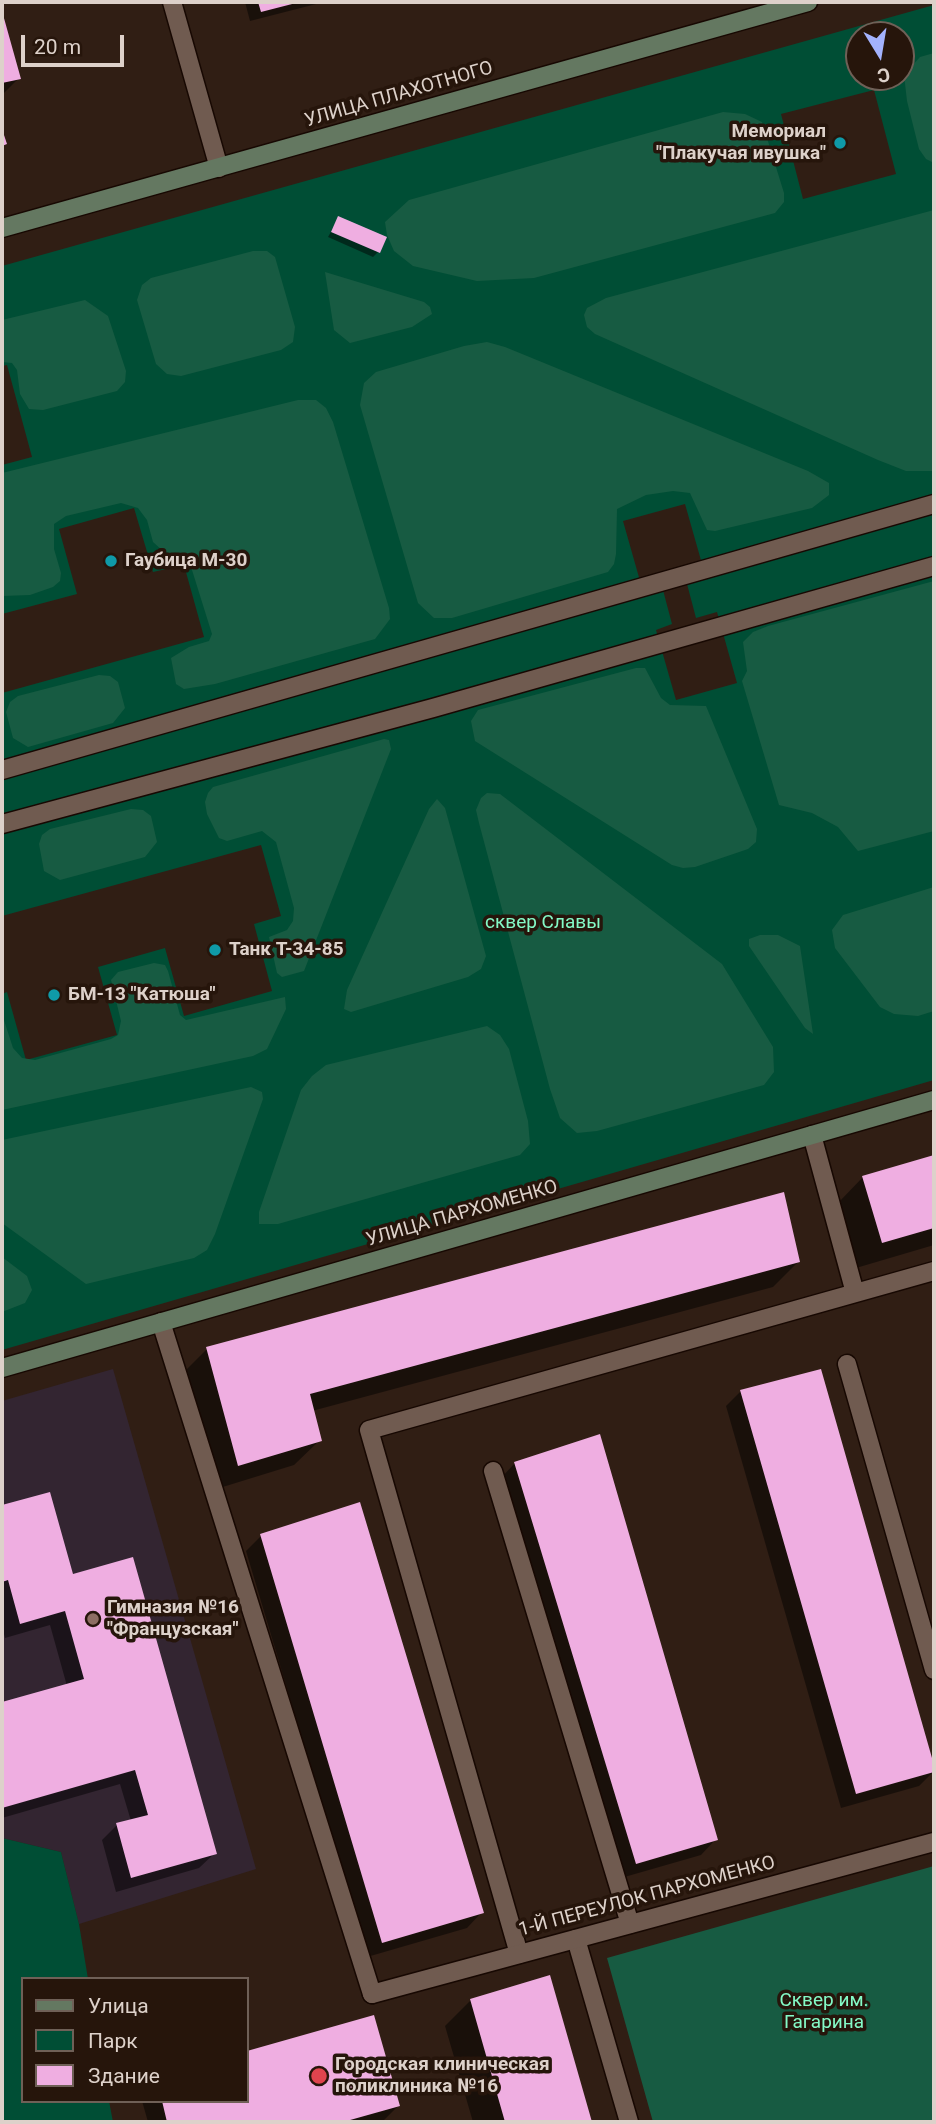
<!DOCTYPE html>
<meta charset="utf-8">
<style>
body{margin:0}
#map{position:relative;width:936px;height:2124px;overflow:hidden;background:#301e14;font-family:Roboto,sans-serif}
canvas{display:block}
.frame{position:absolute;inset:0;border:4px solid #ddd1ca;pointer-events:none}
.legend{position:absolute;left:21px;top:1977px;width:228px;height:126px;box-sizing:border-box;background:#26150b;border:2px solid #6f6057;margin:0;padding:9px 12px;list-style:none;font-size:21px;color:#ddd1ca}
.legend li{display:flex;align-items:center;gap:14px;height:35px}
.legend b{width:35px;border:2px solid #6f6057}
.north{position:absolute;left:845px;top:21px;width:70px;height:70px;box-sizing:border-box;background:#26150b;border:2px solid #6f6057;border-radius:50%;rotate:169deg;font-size:19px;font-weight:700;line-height:28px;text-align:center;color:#ddd1ca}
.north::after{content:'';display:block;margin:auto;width:24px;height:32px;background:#a3b2fd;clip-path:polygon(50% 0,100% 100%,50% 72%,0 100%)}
.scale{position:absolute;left:21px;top:35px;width:103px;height:32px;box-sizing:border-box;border:4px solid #ddd1ca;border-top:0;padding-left:9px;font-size:21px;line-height:24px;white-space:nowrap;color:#ddd1ca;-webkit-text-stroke:5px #26150b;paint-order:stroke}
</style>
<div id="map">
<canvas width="936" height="2124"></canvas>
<div class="frame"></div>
<ul class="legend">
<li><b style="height:9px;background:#647861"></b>Улица</li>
<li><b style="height:19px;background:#004e35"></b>Парк</li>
<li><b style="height:19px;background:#efaee1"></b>Здание</li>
</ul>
<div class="north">С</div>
<div class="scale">20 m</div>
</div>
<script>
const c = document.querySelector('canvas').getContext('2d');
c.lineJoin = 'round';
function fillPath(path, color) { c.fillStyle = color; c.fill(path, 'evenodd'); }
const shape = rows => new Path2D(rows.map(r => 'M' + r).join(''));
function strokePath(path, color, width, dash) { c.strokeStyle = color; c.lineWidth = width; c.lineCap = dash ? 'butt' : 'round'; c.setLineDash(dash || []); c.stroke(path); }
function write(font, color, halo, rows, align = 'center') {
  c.font = font + ' Roboto,sans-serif'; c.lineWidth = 7; c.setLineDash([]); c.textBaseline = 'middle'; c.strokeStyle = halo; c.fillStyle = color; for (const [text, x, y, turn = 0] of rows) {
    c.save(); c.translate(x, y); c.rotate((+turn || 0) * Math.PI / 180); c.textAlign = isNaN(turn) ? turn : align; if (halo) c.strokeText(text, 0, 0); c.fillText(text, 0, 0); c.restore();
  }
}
fillPath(shape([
 [113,1369,256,1869,79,1924,61,1852,2,1838,2,1401]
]), '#332531');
fillPath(shape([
 [934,5,934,1080,2,1350,2,994,7,992,26,1060,117,1035,98,967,165,948,184,1016,272,991,254,924,281,916,261,845,2,916,2,693,204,637,184,565,153,572,134,508,59,529,77,594,2,614,2,465,32,457,7,365,2,366,2,266],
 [859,35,901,35,901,77,859,77],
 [874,90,896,174,803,199,781,114],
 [685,504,706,578,687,584,696,618,717,612,737,683,676,700,656,630,672,624,663,590,644,595,623,521],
 [2,1838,61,1852,79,1924,88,1979,23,1979,23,2101,109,2101,113,2122,2,2122]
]), '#004e35');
fillPath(shape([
 [934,53,934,163,926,159,919,149,907,101,904,75,920,57],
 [723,112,745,114,762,122,784,193,784,202,775,213,534,278,477,281,413,266,394,251,387,235,385,222,409,200],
 [934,210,934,471,906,471,878,460,595,334,587,327,584,315,587,308,606,298],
 [253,251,267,251,275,257,295,327,293,342,281,350,181,376,167,374,156,364,137,300,142,285,151,278],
 [325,272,424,302,430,307,432,314,412,327,350,343,334,330],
 [85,300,108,316,126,371,125,382,117,391,43,410,29,409,20,394,17,370,12,363,2,362,2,320],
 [487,342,505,347,808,471,829,483,829,495,812,508,715,531,707,530,690,493,673,491,646,495,617,509,616,554,614,564,608,572,452,618,434,618,418,603,360,405,364,383,376,372,464,346],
 [298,400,316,400,326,408,333,422,389,608,390,619,375,639,215,684,184,689,176,684,171,658,189,647,209,641,212,634,192,570,188,560,163,551,153,542,147,520,138,508,121,503,66,516,54,524,54,549,61,573,60,581,53,587,30,595,2,596,2,473],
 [934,581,934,831,858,851,838,827,812,813,779,805,742,681,747,671,743,642,753,632,768,626],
 [636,668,645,668,661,698,670,705,706,706,757,829,756,842,748,849,695,867,683,868,672,865,475,741,471,721,478,710],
 [99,675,110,676,118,682,125,708,113,723,28,747,13,738,6,712,10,702,18,696],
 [384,739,389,740,391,749,304,971,282,977,277,973,269,937,287,930,293,921,294,908,276,842,262,831,227,841,219,838,207,814,205,802,208,793,213,787],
 [487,793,500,794,722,964,773,1047,774,1072,764,1085,597,1131,577,1133,560,1118,550,1089,479,823,476,810,481,798],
 [437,799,445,808,486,956,481,969,468,977,351,1012,344,1009,347,990,429,809],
 [131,809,143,810,151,816,157,842,145,857,60,880,44,871,39,844,42,835,50,829],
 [934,887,934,1011,918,1016,894,1014,880,1007,835,948,832,930,843,915],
 [760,935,778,935,800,946,813,1034,805,1028,749,946,749,939],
 [154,963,165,965,168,971,180,1015,186,1020,285,997,286,1009,267,1049,253,1056,2,1110,2,1014,13,1048,22,1058,35,1060,111,1039,118,1035,121,1021,111,980,118,972],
 [487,1026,500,1035,509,1049,528,1121,530,1144,520,1155,278,1224,259,1224,259,1212,301,1090,312,1076,326,1065],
 [251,1087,262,1092,263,1099,215,1234,207,1250,194,1258,86,1284,2,1223,2,1140],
 [2,1257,27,1276,32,1290,25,1303,2,1312],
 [934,1866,934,2122,653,2122,607,1958]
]), '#175b42');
fillPath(shape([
 [245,2,324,2,250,21],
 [2,14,19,78,2,95],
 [339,218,378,252,373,257,328,237],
 [934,1157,934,1245,856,1268,838,1203,863,1177],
 [798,1262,773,1287,312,1411,320,1440,294,1465,213,1490,182,1374,207,1349],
 [820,1371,934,1771,919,1786,841,1808,726,1406,741,1391],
 [515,1463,716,1839,701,1855,621,1878,500,1479],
 [48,1494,72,1577,215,1853,199,1868,116,1892,102,1840,117,1825,131,1821,120,1784,2,1818,2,1704,67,1686,50,1625,5,1638,2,1626,2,1507],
 [261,1536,482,1912,467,1928,367,1957,246,1551],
 [549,1978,591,2122,473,2122,445,2026,471,2000],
 [373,2017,398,2106,383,2121,148,2122,142,2101,247,2101,247,2052]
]), '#0007');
fillPath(shape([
 [258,2,296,2,296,3,261,12],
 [2,11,21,79,2,83],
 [2,129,7,144,2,146],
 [338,216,387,237,380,253,331,232],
 [934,1155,934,1228,882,1243,862,1176],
 [784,1192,800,1262,310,1394,322,1441,238,1466,206,1347],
 [821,1369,934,1765,934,1772,856,1794,740,1390],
 [600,1434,718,1840,636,1864,514,1462],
 [50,1492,73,1574,133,1557,217,1854,131,1878,116,1823,148,1815,135,1770,2,1808,2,1702,84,1679,65,1611,20,1624,8,1580,2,1582,2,1505],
 [360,1502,484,1913,382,1943,260,1534],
 [550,1975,592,2122,505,2122,470,1999],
 [374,2015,400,2106,343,2122,167,2122,162,2101,247,2101,247,2051]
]), '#efaee1');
const lane = shape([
 [812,1135,855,1293],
 [161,1322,372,1994],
 [847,1364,934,1670],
 [493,1471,630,1924],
 [576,1939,629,2122],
 [519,1954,369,1430,934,1271]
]);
const street = shape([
 [172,2,219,168],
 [2,770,934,504],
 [2,824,433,708,934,566],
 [372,1994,934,1842]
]);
const secondary = shape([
 [2,228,808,2],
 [2,1368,934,1100]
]);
strokePath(lane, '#170802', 21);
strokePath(street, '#170802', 21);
strokePath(secondary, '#170802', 21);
strokePath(lane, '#705b50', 18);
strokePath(street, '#705b50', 18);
strokePath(secondary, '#647861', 18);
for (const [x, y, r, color] of [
 [840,143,7,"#0f9aa8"],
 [111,561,7,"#0f9aa8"],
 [215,950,7,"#0f9aa8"],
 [54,995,7,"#0f9aa8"],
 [93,1619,7,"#8d6e63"],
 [319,2076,9,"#e0444e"]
]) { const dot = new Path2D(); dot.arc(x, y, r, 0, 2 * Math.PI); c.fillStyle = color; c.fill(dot); strokePath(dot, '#26150b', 2.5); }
write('19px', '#ddd1ca', '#26150b', [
 ["УЛИЦА ПЛАХОТНОГО",399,95,-16],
 ["УЛИЦА ПАРХОМЕНКО",462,1214,-16],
 ["1-Й ПЕРЕУЛОК ПАРХОМЕНКО",647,1897,-15]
]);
write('bold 19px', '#ddd1ca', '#26150b', [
 ["Мемориал",826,132,"right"],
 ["\"Плакучая ивушка\"",826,154,"right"],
 ["Гаубица М-30",125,561],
 ["Танк Т-34-85",229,950],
 ["БМ-13 \"Катюша\"",68,995],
 ["Гимназия №16",107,1608],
 ["\"Французская\"",107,1630],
 ["Городская клиническая",335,2065],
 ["поликлиника №16",335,2087]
], 'left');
write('19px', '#84fac7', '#26150b', [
 ["сквер Славы",543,923],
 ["Сквер им.",824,2001],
 ["Гагарина",824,2023]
]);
</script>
